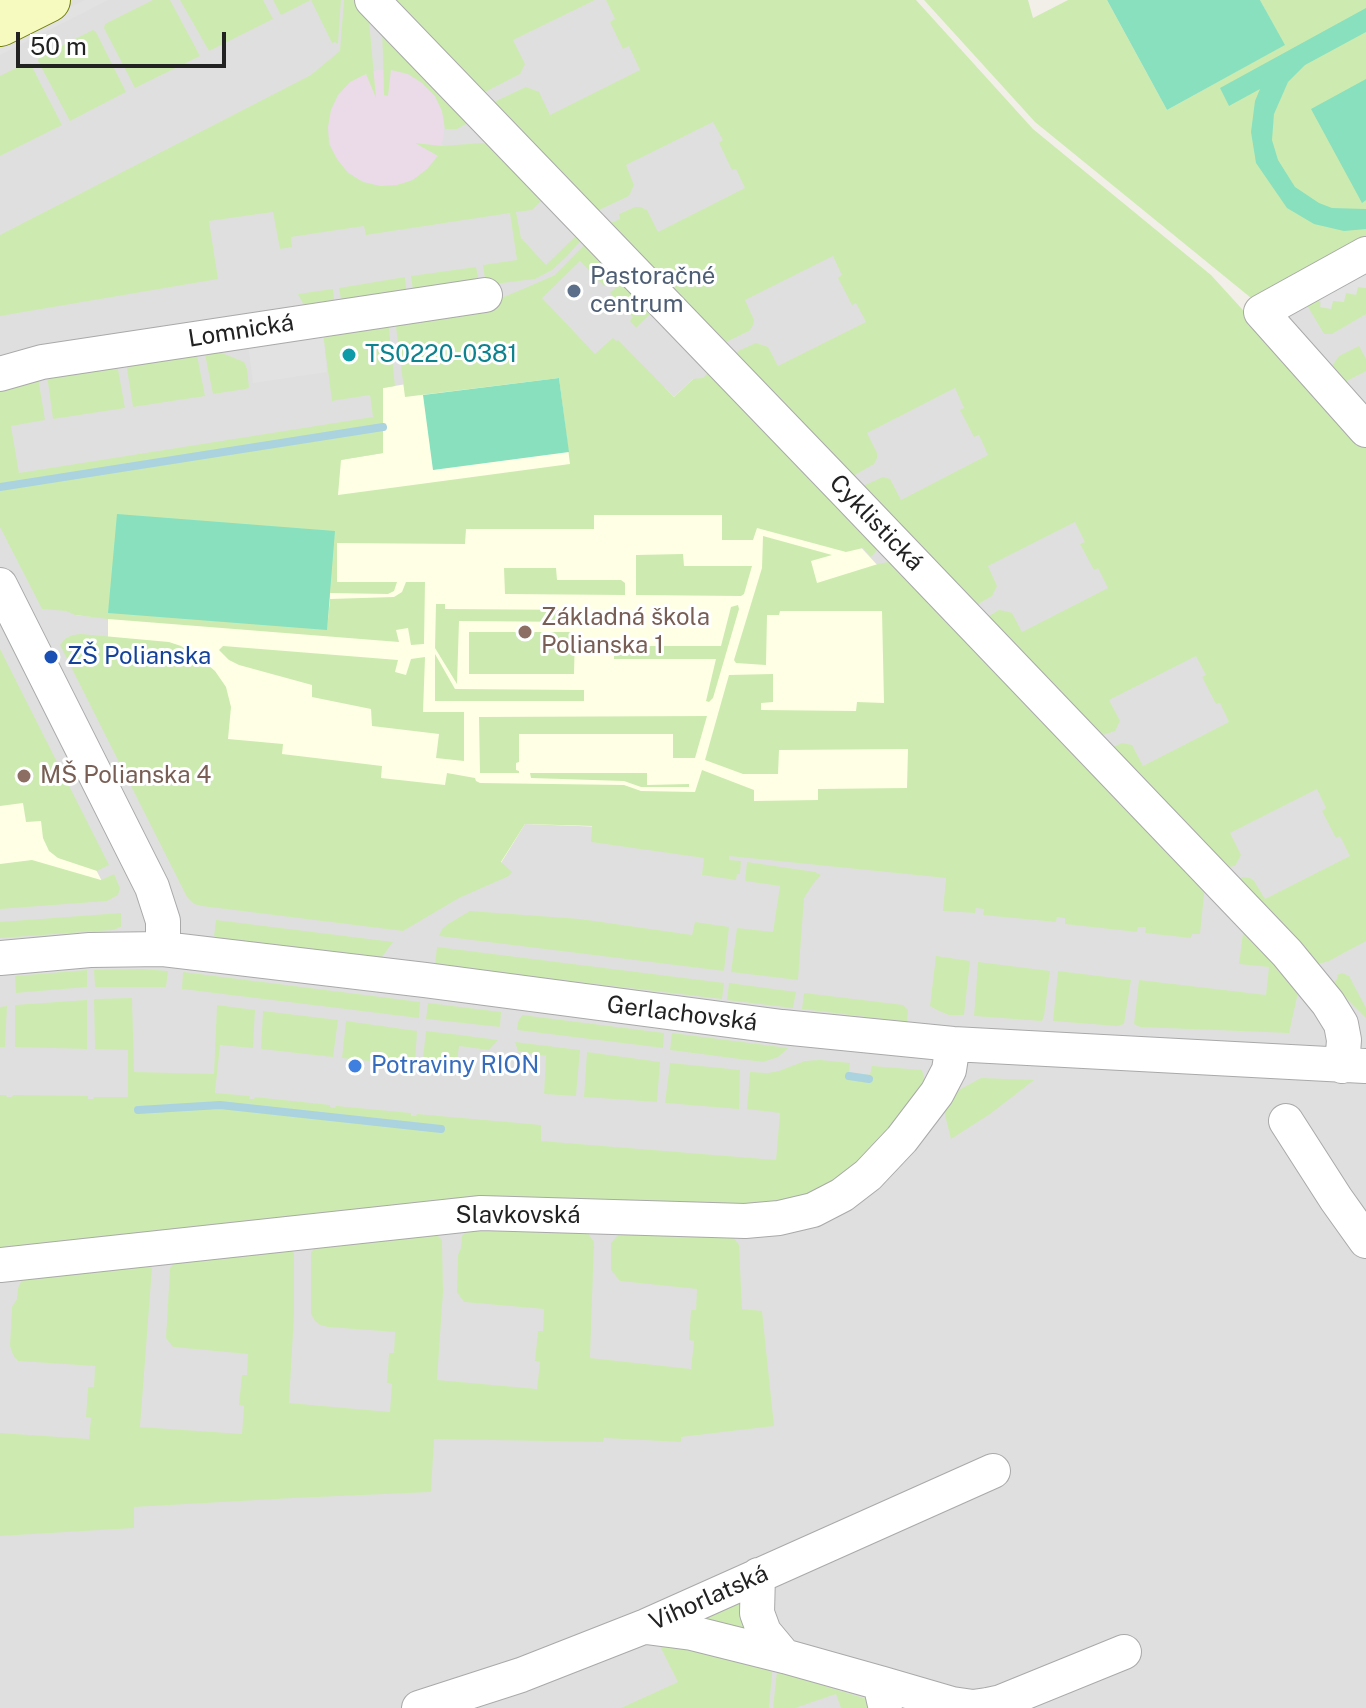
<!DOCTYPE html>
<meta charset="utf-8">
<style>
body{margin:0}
#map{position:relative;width:1366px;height:1708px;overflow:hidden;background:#f2efe9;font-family:"Public Sans",sans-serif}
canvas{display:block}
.scale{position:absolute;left:16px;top:32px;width:210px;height:36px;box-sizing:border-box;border:4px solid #222;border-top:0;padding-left:10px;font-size:24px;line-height:28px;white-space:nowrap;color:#222;-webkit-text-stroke:6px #fff;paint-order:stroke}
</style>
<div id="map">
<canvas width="1366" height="1708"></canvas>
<div class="scale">50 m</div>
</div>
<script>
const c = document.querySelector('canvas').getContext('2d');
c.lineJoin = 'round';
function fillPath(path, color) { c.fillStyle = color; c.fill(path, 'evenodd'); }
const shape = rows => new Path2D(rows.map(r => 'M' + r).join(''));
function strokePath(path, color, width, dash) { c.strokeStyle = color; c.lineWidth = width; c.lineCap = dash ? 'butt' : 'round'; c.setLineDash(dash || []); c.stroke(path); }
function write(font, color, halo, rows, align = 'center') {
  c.font = font + ' "Public Sans",sans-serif'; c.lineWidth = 6; c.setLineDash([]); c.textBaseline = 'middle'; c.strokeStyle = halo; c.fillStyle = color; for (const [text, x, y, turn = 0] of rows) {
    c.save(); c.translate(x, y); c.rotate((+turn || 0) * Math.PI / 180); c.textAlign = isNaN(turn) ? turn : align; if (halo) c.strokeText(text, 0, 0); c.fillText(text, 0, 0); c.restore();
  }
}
fillPath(shape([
 [48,0,606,0,1366,818,1366,1708,0,1708,0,24],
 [1366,242,1366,431,1261,312]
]), '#e0dfdf');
fillPath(shape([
 '328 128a58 58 0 1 1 116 0a58 58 0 1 1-116 0Z'
]), '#ebdbe8');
fillPath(shape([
 [575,355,665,388,674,397,693,379,770,449,1138,847,525,824,501,863,408,914,108,638,108,618,75,615,204,482,383,453,383,388],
 [0,682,109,895,0,902]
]), '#ffffe5');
fillPath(shape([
 [153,0,170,0,200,56,135,88,104,28,105,24],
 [180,0,263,0,273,19,209,51],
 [273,0,341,0,338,44,335,42,332,43,311,0,281,15],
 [344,0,359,0,368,9,376,98,366,74,350,82,338,95,331,110,328,127,329,144,337,159,348,173,363,182,380,186,397,185,413,180,427,169,438,156,415,143,442,146,494,142,546,196,532,210,516,212,521,238,546,265,580,232,585,236,566,257,552,270,535,279,486,285,483,265,517,260,510,213,366,235,364,226,291,237,292,247,280,249,273,212,209,221,218,279,0,316,0,235,311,75,340,51],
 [391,0,595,0,513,40,525,64,520,74,487,91,479,92],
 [606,0,916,0,1033,129,1211,275,1366,445,1366,941,1329,961,1322,963,1312,963,1238,885,1241,877,1250,878,1254,881,1265,899,1350,856,1340,836,1336,838,1322,811,1326,808,1317,789,1230,833,1241,855,1235,866,1222,868,1113,747,1122,743,1132,745,1143,766,1229,722,1220,703,1216,704,1202,677,1206,675,1196,656,1109,700,1120,721,1115,731,1097,737,987,621,989,616,999,610,1005,611,1012,613,1022,632,1108,588,1098,568,1094,570,1080,544,1085,542,1075,522,988,566,997,586,992,596,973,607,863,486,883,477,890,479,901,500,988,455,979,435,974,437,960,410,964,408,955,388,867,433,877,453,877,458,874,464,853,476,734,358,738,351,756,343,768,347,778,366,866,322,856,303,852,305,838,278,842,275,833,256,745,300,754,320,753,325,749,331,724,343,606,225,620,219,619,214,635,207,640,207,647,210,658,232,745,188,736,169,732,170,719,143,723,140,713,122,626,165,634,185,629,196,599,210,592,210,494,108,496,101,526,87,539,92,550,115,640,70,629,46,623,49,610,22,615,19],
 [924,0,1028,0,1033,18,1068,0,1107,0,1167,110,1284,45,1260,0,1366,0,1366,246,1256,302,1035,122],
 [382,24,473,120,457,129,445,129,442,111,435,96,422,83,408,74,391,70,388,96,384,95],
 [93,30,96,32,126,92,70,121,38,61,39,57],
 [26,63,30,63,62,125,0,156,0,76],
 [589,240,619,271,604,286,580,261,542,298,595,354,613,338,616,341,618,340,674,397,693,379,703,378,709,372,876,544,877,550,871,557,863,548,846,552,757,528,753,540,722,540,722,515,594,515,594,529,466,529,465,544,337,543,337,582,397,582,394,591,388,594,330,593,335,531,327,629,330,599,394,597,402,592,406,582,425,582,424,644,411,645,408,628,396,630,399,642,108,619,75,615,66,611,42,609,0,527,0,386,38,377,45,420,11,426,19,473,373,417,370,395,332,401,323,333,388,320,395,386,383,388,383,453,341,460,338,495,570,464,559,378,405,397,395,319,491,302,523,289,555,275],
 [476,267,480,286,414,297,411,276],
 [405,277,407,299,343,310,339,288],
 [626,278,655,309,636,328,630,321,633,317,610,293],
 [1358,287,1366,288,1366,314,1332,334,1324,334,1307,305,1318,299,1321,304,1333,300],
 [333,289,335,311,305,307,298,294],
 [1359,346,1366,359,1366,371,1341,384,1332,366,1339,356],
 [204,349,217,351,244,362,247,369,249,387,246,389,213,394],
 [196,350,205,396,133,407,126,362],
 [117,364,125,408,53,419,47,375],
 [763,536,832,555,811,561,817,583,878,564,888,562,895,564,1205,885,1200,934,1192,934,1191,938,1145,933,1146,927,1138,927,1137,932,1065,924,1065,918,1057,917,1056,922,983,915,984,909,976,908,975,913,943,911,946,878,729,856,729,860,741,861,740,874,737,874,736,880,702,875,704,858,591,842,592,826,525,824,501,862,512,872,509,876,459,898,403,931,202,906,194,904,187,897,60,645,66,638,73,635,81,634,169,642,181,646,202,660,215,671,226,687,231,707,228,739,283,744,282,754,382,766,381,778,445,785,447,773,475,778,476,781,480,783,624,785,641,791,695,792,702,770,754,790,754,801,818,800,818,789,907,788,908,749,779,750,778,774,743,774,705,760,729,675,773,674,773,702,761,703,761,710,856,711,857,702,884,703,882,611,780,611,779,615,767,615,766,665,736,663,734,660,762,568],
 [683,554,684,566,752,566,744,594,741,596,636,595,636,555],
 [504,568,556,568,557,580,621,580,625,583,625,595,505,594],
 [436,604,445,604,445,609,585,610,585,622,459,621,457,684,435,648],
 [738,605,739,609,713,698,709,702,706,701,716,659,614,659,614,646,721,646,731,607],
 [469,632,575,632,574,674,469,674],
 [223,646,398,660,395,672,406,675,411,659,425,657,423,712,464,712,464,761,436,758,439,734,372,726,371,709,312,697,312,685,239,665,229,660,219,650],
 [0,649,109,865,97,871,58,858,49,851,43,838,41,821,26,822,23,803,0,806],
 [435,654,455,689,584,690,584,701,435,701],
 [707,716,695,758,673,758,673,734,519,734,519,762,516,763,516,770,519,771,519,773,480,773,479,717],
 [530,773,647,773,647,785,689,784,689,787,641,787,624,781,531,778],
 [32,860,101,880,114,874,120,888,118,895,107,901,0,909,0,864],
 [747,862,815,872,821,875,813,884,804,898,798,980,731,972,737,928,773,932,780,886,745,881],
 [470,911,580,919,692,935,695,922,729,927,724,971,439,936,442,929,448,924],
 [121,913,121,927,113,930,0,938,0,922],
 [216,920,393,942,381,958,220,938,214,936],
 [1244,925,1297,986,1297,997,1289,1033,1140,1027,1134,1024,1139,980,1266,995,1269,967,1239,964],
 [437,947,724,983,722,999,435,965],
 [936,956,970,961,964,1015,949,1015,939,1011,930,1006],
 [978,962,1050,971,1044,1016,1042,1021,974,1016],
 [141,969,168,971,166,987,95,987,94,970],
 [87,970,87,987,16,993,15,976],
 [1058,971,1131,980,1124,1024,1117,1026,1053,1021],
 [183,972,420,1002,419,1018,182,989],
 [1342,973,1349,976,1366,1008,1366,1018,1333,985,1338,977,1337,975],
 [729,983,796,992,793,1008,727,1000],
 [804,993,903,1005,908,1010,907,1022,802,1009],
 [132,998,134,1072,214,1074,217,1005,255,1010,253,1048,220,1045,215,1093,250,1096,249,1099,254,1099,255,1097,330,1105,330,1107,335,1108,336,1106,411,1113,411,1116,416,1116,417,1114,541,1125,541,1141,776,1160,780,1113,747,1109,750,1072,768,1073,779,1071,805,1061,820,1060,850,1063,849,1073,870,1075,872,1066,922,1070,925,1081,878,1156,807,1204,0,1254,0,1095,6,1095,7,1097,12,1097,13,1095,88,1096,88,1099,93,1099,94,1097,128,1097,128,1050,95,1049,94,999],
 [87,1000,87,1049,15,1047,15,1005],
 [428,1003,501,1012,500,1027,426,1019],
 [7,1006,5,1047,0,1047,0,1007],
 [263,1011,338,1020,333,1057,261,1049],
 [522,1015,664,1033,663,1048,517,1030,518,1022],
 [346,1021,417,1031,415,1066,342,1058],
 [426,1031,460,1035,498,1040,489,1050,459,1046,456,1070,422,1067],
 [672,1033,788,1048,778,1057,763,1062,670,1050],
 [515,1042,580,1050,576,1096,544,1094,546,1056,518,1051],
 [587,1052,660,1062,657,1102,584,1097],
 [670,1063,740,1070,739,1109,665,1103],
 [981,1078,1034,1080,990,1114,951,1139,943,1107,959,1090],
 [474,1222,583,1226,594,1242,590,1358,691,1369,694,1341,689,1340,691,1310,696,1310,697,1289,620,1281,611,1270,611,1243,625,1227,729,1232,739,1245,742,1309,762,1311,774,1426,681,1437,681,1442,604,1438,603,1442,434,1439,431,1492,294,1498,134,1507,134,1528,0,1536,0,1433,89,1439,91,1418,86,1417,88,1387,94,1387,95,1366,18,1361,13,1355,10,1346,12,1307,17,1299,18,1288,26,1271,144,1258,152,1268,140,1427,242,1434,244,1406,239,1405,242,1375,247,1375,248,1354,173,1347,166,1338,170,1268,182,1254,280,1244,294,1253,294,1315,289,1403,390,1412,392,1384,387,1383,389,1353,394,1353,395,1332,328,1327,320,1325,315,1321,311,1314,311,1252,326,1238,429,1227,442,1240,443,1292,437,1380,537,1389,540,1362,535,1361,538,1331,543,1331,544,1309,464,1302,457,1292,458,1255,461,1248,462,1236],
 [747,1594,757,1632,693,1618],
 [675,1643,773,1663,769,1708,621,1708,678,1682,660,1646],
 [777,1671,873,1701,876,1708,841,1708,836,1694,795,1708,773,1708]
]), '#cdebb0');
fillPath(shape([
 [1107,0,1260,0,1285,45,1167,110],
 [1366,8,1366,32,1305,65,1288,82,1274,114,1272,140,1278,160,1295,187,1319,203,1332,208,1366,209,1366,229,1344,231,1314,224,1287,208,1256,163,1251,132,1255,101,1260,89,1229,106,1220,88],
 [1366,79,1366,200,1362,203,1311,109],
 [559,378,569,452,433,470,423,395],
 [117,514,335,531,327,630,108,613]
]), '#88e0be');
fillPath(shape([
 [85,0,108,0,0,55,0,42],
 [1366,270,1366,288,1358,287,1356,295,1346,293,1344,302,1333,301,1331,309,1320,307,1323,292],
 [323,333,327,372,253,383,248,344]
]), '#e2e2e2');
strokePath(shape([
 [0,487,383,427],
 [849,1076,869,1079],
 [138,1110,220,1105,441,1129]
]), '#aad3df', 8);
const street = shape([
 [372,0,845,491,1287,953,1328,1003,1341,1024,1344,1040,1342,1066],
 [1366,254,1261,312,1366,430],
 [0,374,42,362,485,295],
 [0,585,152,887,163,921,163,949],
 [0,958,90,950,163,949,425,980,782,1027,953,1044,1365,1066],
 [1286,1121,1336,1199,1366,1241],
 [0,1265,481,1213,745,1221,779,1218,813,1210,842,1195,868,1175,902,1139,937,1093,949,1070,953,1044],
 [758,1575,757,1613,764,1632,784,1656,880,1683,885,1705],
 [646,1627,692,1633,784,1656],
 [880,1683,952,1704,973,1707,987,1705,1001,1702,1124,1652],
 [419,1708,521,1675,646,1626,993,1471]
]);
const secondary = shape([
 [0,24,48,0]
]);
strokePath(street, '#a9a9a9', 36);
strokePath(secondary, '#707d05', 46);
strokePath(street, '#fff', 34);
strokePath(secondary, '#f7fabf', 44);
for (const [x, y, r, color] of [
 [574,291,8,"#5c6f8a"],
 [349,355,8,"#0f9aa8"],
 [525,632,8,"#8d6e63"],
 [51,657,8,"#1a4fb4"],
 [24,776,8,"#8d6e63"],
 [355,1066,8,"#3f7fe0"]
]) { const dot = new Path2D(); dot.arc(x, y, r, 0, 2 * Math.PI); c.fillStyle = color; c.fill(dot); strokePath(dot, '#fff', 3); }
write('24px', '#4e5e75', '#fff', [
 ["Pastoračné",590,277],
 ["centrum",590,305]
], 'left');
write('24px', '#222', '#fff', [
 ["Lomnická",241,331,-9],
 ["Cyklistická",876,523,46],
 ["Gerlachovská",682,1014,7],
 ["Slavkovská",518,1216],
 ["Vihorlatská",709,1598,-24]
]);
write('24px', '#0d838f', '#fff', [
 ["TS0220-0381",365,355]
], 'left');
write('24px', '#785e54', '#fff', [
 ["Základná škola",541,618],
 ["Polianska 1",541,646],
 ["MŠ Polianska 4",40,776]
], 'left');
write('24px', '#164399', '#fff', [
 ["ZŠ Polianska",67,657]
], 'left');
write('24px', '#366cbe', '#fff', [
 ["Potraviny RION",371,1066]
], 'left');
</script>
